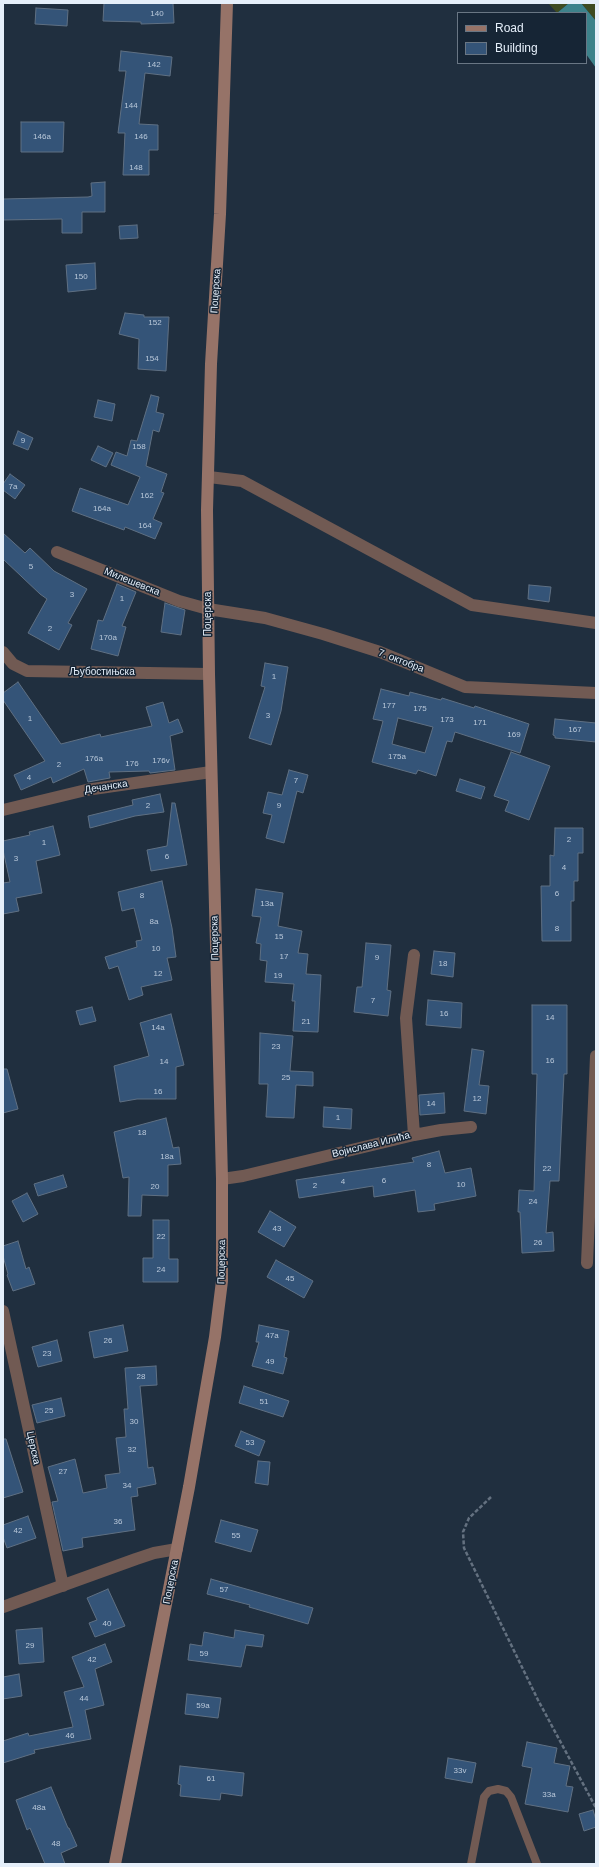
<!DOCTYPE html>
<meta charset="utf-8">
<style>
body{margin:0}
#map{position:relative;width:599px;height:1867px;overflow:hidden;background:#202f3f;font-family:Helvetica,sans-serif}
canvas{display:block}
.frame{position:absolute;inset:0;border:4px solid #e5effa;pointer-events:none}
.legend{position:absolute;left:457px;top:12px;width:130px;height:52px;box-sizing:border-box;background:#162535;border:1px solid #697684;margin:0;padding:5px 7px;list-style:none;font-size:12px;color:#e5effa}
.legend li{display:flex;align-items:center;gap:8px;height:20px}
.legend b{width:20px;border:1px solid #697684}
</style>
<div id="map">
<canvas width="599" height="1867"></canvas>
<div class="frame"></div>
<ul class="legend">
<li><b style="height:5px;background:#967368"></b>Road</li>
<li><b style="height:11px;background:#345478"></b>Building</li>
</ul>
</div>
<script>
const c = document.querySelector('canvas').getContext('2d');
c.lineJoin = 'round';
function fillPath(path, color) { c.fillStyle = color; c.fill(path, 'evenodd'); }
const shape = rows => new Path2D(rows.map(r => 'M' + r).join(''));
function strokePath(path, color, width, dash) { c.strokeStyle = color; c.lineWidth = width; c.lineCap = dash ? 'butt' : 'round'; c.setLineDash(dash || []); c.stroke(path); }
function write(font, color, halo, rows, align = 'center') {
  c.font = font + ' Helvetica,sans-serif'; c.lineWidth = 3; c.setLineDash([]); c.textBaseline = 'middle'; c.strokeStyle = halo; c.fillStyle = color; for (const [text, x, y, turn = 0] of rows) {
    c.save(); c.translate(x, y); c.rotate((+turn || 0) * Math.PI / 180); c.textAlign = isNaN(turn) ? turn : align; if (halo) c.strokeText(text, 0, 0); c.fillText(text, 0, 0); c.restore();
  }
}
fillPath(shape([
 [548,3,569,3,557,13],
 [581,3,596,3,596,21]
]), '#3e4b21');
fillPath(shape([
 [569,3,581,3,596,21,596,68,586,54,586,13,557,13]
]), '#3d828b');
const building = shape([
 [104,3,173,3,174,23,141,24,141,22,103,21,104,3],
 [36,8,68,10,67,26,35,24,36,8],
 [121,51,172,57,170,76,145,73,139,124,158,125,158,150,149,150,149,175,123,175,125,133,118,133,126,71,119,71,121,51],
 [21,122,64,122,63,152,21,152,21,122],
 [105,182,105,212,82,212,82,233,62,233,62,219,3,220,3,199,88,197,92,196,91,183,105,182],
 [137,225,138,238,120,239,119,226,137,225],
 [95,263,96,289,68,292,66,265,95,263],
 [125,313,144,315,144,317,169,317,166,371,138,369,139,339,119,334,125,313],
 [151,395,159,397,156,412,164,414,159,432,153,430,146,466,167,474,161,492,164,493,153,519,162,523,155,539,125,527,124,530,72,511,80,488,128,505,140,477,111,465,116,452,127,456,131,440,137,441,151,395],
 [98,400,115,404,112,421,94,417,98,400],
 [18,431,33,438,28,450,13,444,18,431],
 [98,446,113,453,106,467,91,460,98,446],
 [10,474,25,485,15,499,3,490,3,484,10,474],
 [3,533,25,553,30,548,54,571,87,589,68,623,72,625,59,650,28,633,47,599,40,594,3,559,3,533],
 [117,584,136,592,122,626,126,627,118,656,91,649,98,620,103,621,117,584],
 [529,585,551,587,549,602,528,599,529,585],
 [165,603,185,610,181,635,161,632,165,603],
 [265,663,288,667,281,711,271,745,249,738,265,687,261,686,265,663],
 [18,682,61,744,100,734,101,737,152,726,146,707,163,702,169,723,178,719,183,732,170,736,175,770,150,773,149,771,109,772,110,778,88,782,84,769,53,783,51,777,21,790,14,775,45,761,3,700,3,693,18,682],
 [381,689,409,696,410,692,441,700,442,698,474,708,475,706,529,724,520,753,455,732,452,742,447,741,436,776,418,770,416,774,372,762,383,721,373,719,381,689],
 [398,718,433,727,425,753,392,744,398,718],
 [555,719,596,723,596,742,555,738,555,736,553,735,555,719],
 [511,752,550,766,529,820,505,811,509,801,494,796,511,752],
 [289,770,308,775,303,793,297,791,284,843,266,838,272,815,263,813,268,792,282,795,289,770],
 [460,779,485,787,481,799,456,791,460,779],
 [160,794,164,812,135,816,90,828,88,816,133,805,132,800,160,794],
 [172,803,175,803,187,865,151,871,147,850,167,846,172,803],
 [53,826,60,855,36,861,42,893,16,898,19,911,3,914,3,883,10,882,3,850,3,841,30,835,29,832,53,826],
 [555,828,583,828,583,853,578,853,578,881,574,881,574,901,571,901,571,941,542,941,541,886,550,886,550,855,554,856,555,828],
 [162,881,172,928,176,957,167,958,172,980,141,987,143,995,129,1000,118,966,109,969,105,957,137,947,136,941,142,940,134,908,122,911,118,892,162,881],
 [256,889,283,893,278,926,302,931,298,953,308,954,306,974,321,975,318,1032,293,1031,295,1001,292,1001,294,984,265,982,267,961,260,960,261,944,256,943,261,917,252,916,256,889],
 [366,943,391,945,387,990,391,991,388,1016,354,1012,357,987,362,987,366,943],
 [434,951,455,953,453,977,431,974,434,951],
 [428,1000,462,1003,461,1028,426,1025,428,1000],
 [532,1005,567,1005,567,1074,564,1074,559,1181,550,1181,546,1233,553,1232,554,1251,522,1253,520,1212,518,1212,519,1190,534,1191,537,1074,532,1074,532,1005],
 [92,1007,96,1021,80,1025,76,1011,92,1007],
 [171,1014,184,1065,176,1067,176,1099,137,1099,120,1102,114,1066,149,1056,140,1023,171,1014],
 [260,1033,293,1036,290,1071,313,1072,313,1086,296,1085,294,1118,266,1117,268,1084,259,1084,260,1033],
 [472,1049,484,1051,479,1085,489,1086,486,1114,464,1111,472,1049],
 [3,1069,7,1069,18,1109,3,1113,3,1069],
 [444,1093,445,1113,420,1115,419,1095,444,1093],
 [324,1107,352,1109,351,1129,323,1127,324,1107],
 [166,1118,173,1148,179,1147,181,1164,168,1165,168,1196,142,1195,141,1216,128,1216,129,1177,123,1178,114,1132,166,1118],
 [439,1151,445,1173,471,1168,476,1196,434,1204,435,1210,418,1212,415,1190,374,1197,373,1186,299,1198,296,1180,414,1162,412,1158,439,1151],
 [63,1175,67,1187,38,1196,34,1184,63,1175],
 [27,1193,38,1214,23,1222,12,1201,27,1193],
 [270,1211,296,1227,284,1247,258,1232,270,1211],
 [153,1220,169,1220,169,1259,178,1259,178,1282,143,1282,143,1258,153,1258,153,1220],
 [18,1241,26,1269,29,1267,35,1284,13,1291,7,1275,8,1274,3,1256,3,1246,18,1241],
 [276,1260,313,1281,304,1298,267,1277,276,1260],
 [123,1325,128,1351,94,1358,89,1332,123,1325],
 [259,1325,289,1331,284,1357,287,1358,283,1374,252,1366,259,1342,256,1342,259,1325],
 [57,1340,62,1361,38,1367,32,1347,57,1340],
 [156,1366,157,1385,140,1386,148,1468,153,1467,156,1484,137,1488,138,1496,131,1497,135,1530,82,1538,83,1547,63,1551,52,1502,58,1501,48,1467,75,1459,83,1493,107,1488,105,1475,120,1473,116,1438,126,1437,124,1409,128,1409,125,1368,156,1366],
 [244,1386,289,1401,283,1417,239,1403,244,1386],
 [61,1398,65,1416,37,1423,32,1405,61,1398],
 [241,1431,265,1441,259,1456,235,1446,241,1431],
 [3,1439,6,1439,23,1492,3,1498,3,1439],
 [258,1461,270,1462,268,1485,255,1483,258,1461],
 [28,1516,36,1538,7,1548,3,1537,3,1525,28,1516],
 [221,1520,258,1530,251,1552,215,1542,221,1520],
 [211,1579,313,1608,308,1624,249,1607,250,1605,207,1594,211,1579],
 [108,1589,125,1626,95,1637,89,1623,97,1620,87,1598,108,1589],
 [42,1628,44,1662,19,1664,16,1630,42,1628],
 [235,1630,264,1635,262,1647,246,1645,241,1667,188,1660,190,1644,202,1646,204,1632,234,1638,235,1630],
 [105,1644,112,1662,95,1669,104,1705,85,1710,91,1739,34,1750,35,1753,3,1763,3,1741,28,1733,29,1736,73,1727,64,1692,84,1687,72,1657,105,1644],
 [19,1674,22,1696,3,1699,3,1677,19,1674],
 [187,1694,221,1698,218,1718,185,1714,187,1694],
 [527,1742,557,1748,554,1763,570,1766,566,1786,573,1787,568,1812,525,1804,532,1768,522,1766,527,1742],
 [448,1758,476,1763,472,1783,445,1778,448,1758],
 [180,1766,244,1773,242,1796,221,1793,220,1800,180,1796,181,1785,178,1784,180,1766],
 [51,1787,68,1828,69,1828,77,1846,61,1853,65,1864,45,1864,30,1828,27,1830,16,1800,51,1787],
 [593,1810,596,1820,596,1827,584,1831,579,1814,593,1810]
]);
fillPath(building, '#345478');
strokePath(building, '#5f7083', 1);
strokePath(shape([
 [491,1497,469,1518,463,1532,464,1548,538,1700,596,1808]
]), '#647180', 2.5, [4, 2]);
strokePath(shape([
 [471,1864,484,1797,489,1791,498,1789,506,1791,511,1797,537,1864]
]), '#715a53', 8);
strokePath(shape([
 [209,477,242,481,472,605,596,623],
 [57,552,179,601,208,609,265,618,323,634,380,652,465,687,596,693],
 [3,652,13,664,27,671,209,674],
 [3,810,86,790,211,772],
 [414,1135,406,1018,414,955],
 [222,1179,243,1176,414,1135,441,1130,471,1127],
 [587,1263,596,1056],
 [3,1311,63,1586],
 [3,1607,136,1559,154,1553,177,1549]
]), '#715a53', 12);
strokePath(shape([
 [115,1864,189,1487,215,1337,222,1281,222,1179,209,674,207,510,211,364,220,214,227,3]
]), '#967368', 12);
write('8px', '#b9c8da', null, [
 ["140",157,14],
 ["142",154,65],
 ["144",131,106],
 ["146a",42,137],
 ["146",141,137],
 ["148",136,168],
 ["150",81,277],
 ["152",155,323],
 ["154",152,359],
 ["9",23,441],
 ["158",139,447],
 ["7a",13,487],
 ["162",147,496],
 ["164a",102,509],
 ["164",145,526],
 ["5",31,567],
 ["3",72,595],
 ["1",122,599],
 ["2",50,629],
 ["170a",108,638],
 ["1",274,677],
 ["177",389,706],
 ["175",420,709],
 ["3",268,716],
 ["1",30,719],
 ["173",447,720],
 ["171",480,723],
 ["167",575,730],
 ["169",514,735],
 ["175a",397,757],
 ["176a",94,759],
 ["176v",161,761],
 ["176",132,764],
 ["2",59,765],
 ["4",29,778],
 ["7",296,781],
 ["2",148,806],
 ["9",279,806],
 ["2",569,840],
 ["1",44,843],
 ["6",167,857],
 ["3",16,859],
 ["4",564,868],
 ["6",557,894],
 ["8",142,896],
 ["13a",267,904],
 ["8a",154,922],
 ["8",557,929],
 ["15",279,937],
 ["10",156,949],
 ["17",284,957],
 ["9",377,958],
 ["18",443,964],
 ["12",158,974],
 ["19",278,976],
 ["7",373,1001],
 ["16",444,1014],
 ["14",550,1018],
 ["21",306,1022],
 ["14a",158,1028],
 ["23",276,1047],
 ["16",550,1061],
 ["14",164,1062],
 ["25",286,1078],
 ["16",158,1092],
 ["12",477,1099],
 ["14",431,1104],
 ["1",338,1118],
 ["18",142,1133],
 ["18a",167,1157],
 ["8",429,1165],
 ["22",547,1169],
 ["6",384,1181],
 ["4",343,1182],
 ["10",461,1185],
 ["2",315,1186],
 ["20",155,1187],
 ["24",533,1202],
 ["43",277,1229],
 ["22",161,1237],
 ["26",538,1243],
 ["24",161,1270],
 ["45",290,1279],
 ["47a",272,1336],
 ["26",108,1341],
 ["23",47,1354],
 ["49",270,1362],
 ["28",141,1377],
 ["51",264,1402],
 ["25",49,1411],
 ["30",134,1422],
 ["53",250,1443],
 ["32",132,1450],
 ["27",63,1472],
 ["34",127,1486],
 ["36",118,1522],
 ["42",18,1531],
 ["55",236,1536],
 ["57",224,1590],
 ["40",107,1624],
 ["29",30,1646],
 ["59",204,1654],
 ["42",92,1660],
 ["44",84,1699],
 ["59a",203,1706],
 ["46",70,1736],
 ["33v",460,1771],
 ["61",211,1779],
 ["33a",549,1795],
 ["48a",39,1808],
 ["48",56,1844]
]);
write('10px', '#e5effa', '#162535', [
 ["Поцерска",216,291,-86],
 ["Милешевска",132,582,22],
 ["Поцерска",208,614,-90],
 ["7. октобра",401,661,21],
 ["Љубостињска",102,672],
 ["Дечанска",106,787,-9],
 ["Поцерска",215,938,-91],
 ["Војислава Илића",371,1145,-14],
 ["Поцерска",222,1262,-89],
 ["Церска",33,1448,78],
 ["Поцерска",171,1582,-79]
]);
</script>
